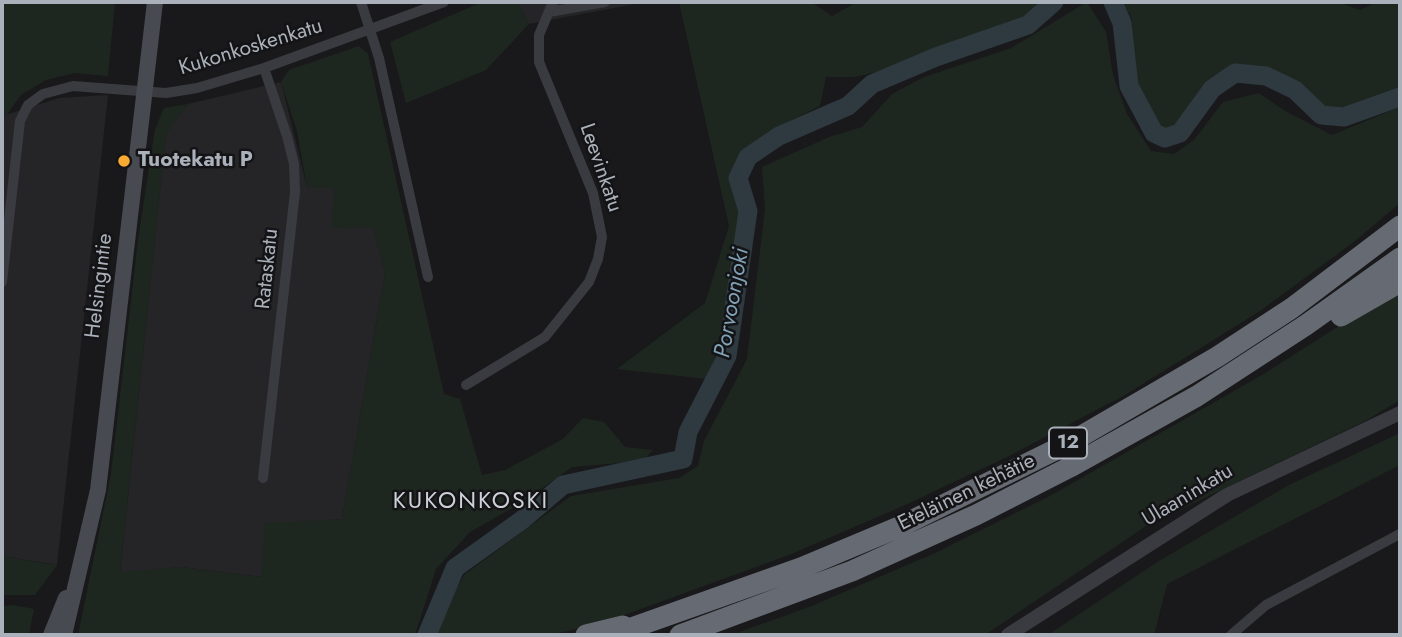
<!DOCTYPE html>
<meta charset="utf-8">
<style>
body{margin:0}
#map{position:relative;width:1402px;height:637px;overflow:hidden;background:#19191b;font-family:Jost,sans-serif}
canvas{display:block}
.frame{position:absolute;inset:0;border:4px solid #abb1bb;pointer-events:none}
</style>
<div id="map">
<canvas width="1402" height="637"></canvas>
<div class="frame"></div>
</div>
<script>
const c = document.querySelector('canvas').getContext('2d');
c.lineJoin = 'round';
function fillPath(path, color) { c.fillStyle = color; c.fill(path, 'evenodd'); }
const shape = rows => new Path2D(rows.map(r => 'M' + r).join(''));
function strokePath(path, color, width, dash) { c.strokeStyle = color; c.lineWidth = width; c.lineCap = dash ? 'butt' : 'round'; c.setLineDash(dash || []); c.stroke(path); }
function write(font, color, halo, rows, align = 'center') {
  c.font = font + ' Jost,sans-serif'; c.lineWidth = 5; c.setLineDash([]); c.textBaseline = 'middle'; c.strokeStyle = halo; c.fillStyle = color; for (const [text, x, y, turn = 0] of rows) {
    c.save(); c.translate(x, y); c.rotate((+turn || 0) * Math.PI / 180); c.textAlign = isNaN(turn) ? turn : align; if (halo) c.strokeText(text, 0, 0); c.fillText(text, 0, 0); c.restore();
  }
}
fillPath(shape([
 [517,2,646,2,529,24],
 [281,82,307,187,334,188,373,226,385,273,342,519,266,524,262,577,181,567,120,573,166,133,188,104],
 [108,95,57,565,2,556,2,116,59,98]
]), '#252528');
fillPath(shape([
 [2,2,115,2,108,76,75,73,46,80,21,95,5,117,2,116],
 [482,2,517,2,529,24,486,70,406,103,390,42],
 [679,2,811,2,832,16,857,2,1040,2,1034,13,881,71,854,77,826,77,820,106,777,127,742,150,730,177,740,206,725,332,707,379,617,369,705,303,729,226],
 [1087,2,1106,32,1113,75,1127,114,1151,151,1174,154,1194,140,1223,102,1259,93,1285,111,1332,135,1400,107,1400,203,1355,241,1260,311,1125,395,1007,457,903,506,789,555,605,622,550,635,434,635,436,626,464,575,571,496,679,478,698,466,704,441,747,359,765,209,762,167,829,137,862,127,892,94,924,77,1011,48],
 [1123,2,1338,2,1360,10,1377,2,1400,4,1400,92,1344,110,1323,106,1298,85,1269,72,1236,66,1206,86,1175,129,1166,129,1160,126,1136,80,1131,58,1132,19],
 [359,46,368,54,444,394,460,399,482,475,505,470,563,439,583,418,604,422,625,447,653,450,643,461,572,467,521,503,470,532,436,569,415,635,78,635,111,474,138,240,155,129,164,108,188,104,166,134,120,572,181,567,261,577,265,523,342,519,385,273,373,227,332,228,334,188,307,188,297,131,281,82,289,70],
 [1400,287,1400,400,1367,420,1146,526,985,635,731,635,809,607,935,553,1048,497,1262,375],
 [1400,433,1400,465,1167,584,1154,635,1048,635,1159,561,1289,485],
 [2,556,48,564,57,565,35,595,2,595],
 [13,605,34,609,29,635,2,635,2,606]
]), '#1e271f');
strokePath(shape([
 [1113,2,1122,23,1129,86,1154,133,1165,138,1180,133,1212,89,1235,73,1266,76,1295,90,1321,115,1344,117,1400,97],
 [427,635,455,568,522,520,563,485,683,459,688,432,727,356,748,211,738,178,748,157,779,136,848,106,872,84,936,57,1028,25,1054,2]
]), '#2e3940', 19);
strokePath(shape([
 [361,2,379,58,428,277],
 [549,12,605,2],
 [2,282,20,121,28,105,43,94,73,86,166,93,197,88,264,68,444,2],
 [466,385,545,337,589,282,598,259,602,237,593,193,539,62,539,35,553,2],
 [263,478,295,192,294,164,287,136,264,68],
 [1231,635,1266,605,1400,534]
]), '#3a3b40', 10);
strokePath(shape([
 [1008,635,1227,495,1400,413]
]), '#3a3b40', 14);
strokePath(shape([
 [51,635,66,598],
 [64,635,98,490,155,2]
]), '#484a51', 16);
strokePath(shape([
 [1341,316,1400,282],
 [586,635,623,626],
 [612,635,801,568,899,527,1071,442,1217,357,1292,308,1400,226],
 [680,635,852,571,976,515,1070,467,1197,396,1306,325,1400,258]
]), '#666a72', 21);
for (const [x, y, r, color] of [
 [124,161,7,"#f9aa33"]
]) { const dot = new Path2D(); dot.arc(x, y, r, 0, 2 * Math.PI); c.fillStyle = color; c.fill(dot); strokePath(dot, '#141416', 2.5); }
for (const [x, y, w] of [
 [1068,443,38]
]) { const box = new Path2D(); box.roundRect(x - w / 2, y - 15.5, w, 31, 5); c.fillStyle = '#141416'; c.fill(box); strokePath(box, '#abb1bb', 2); }
write('bold 19px', '#abb1bb', null, [
 ["12",1068,443]
]);
write('21px', '#abb1bb', '#141416', [
 ["Kukonkoskenkatu",251,48,-17],
 ["Leevinkatu",600,168,71],
 ["Rataskatu",268,269,-84],
 ["Helsingintie",100,286,-83],
 ["Eteläinen kehätie",967,493,-26],
 ["Ulaaninkatu",1188,496,-31]
]);
write('bold 21px', '#abb1bb', '#141416', [
 ["Tuotekatu P",138,161]
], 'left');
write('italic 23px', '#81a1b7', '#141416', [
 ["Porvoonjoki",733,303,-80]
]);
c.letterSpacing = '2px';
write('23px', '#ccd0d7', '#141416', [
 ["KUKONKOSKI",471,502]
]);
c.letterSpacing = '0px';
</script>
